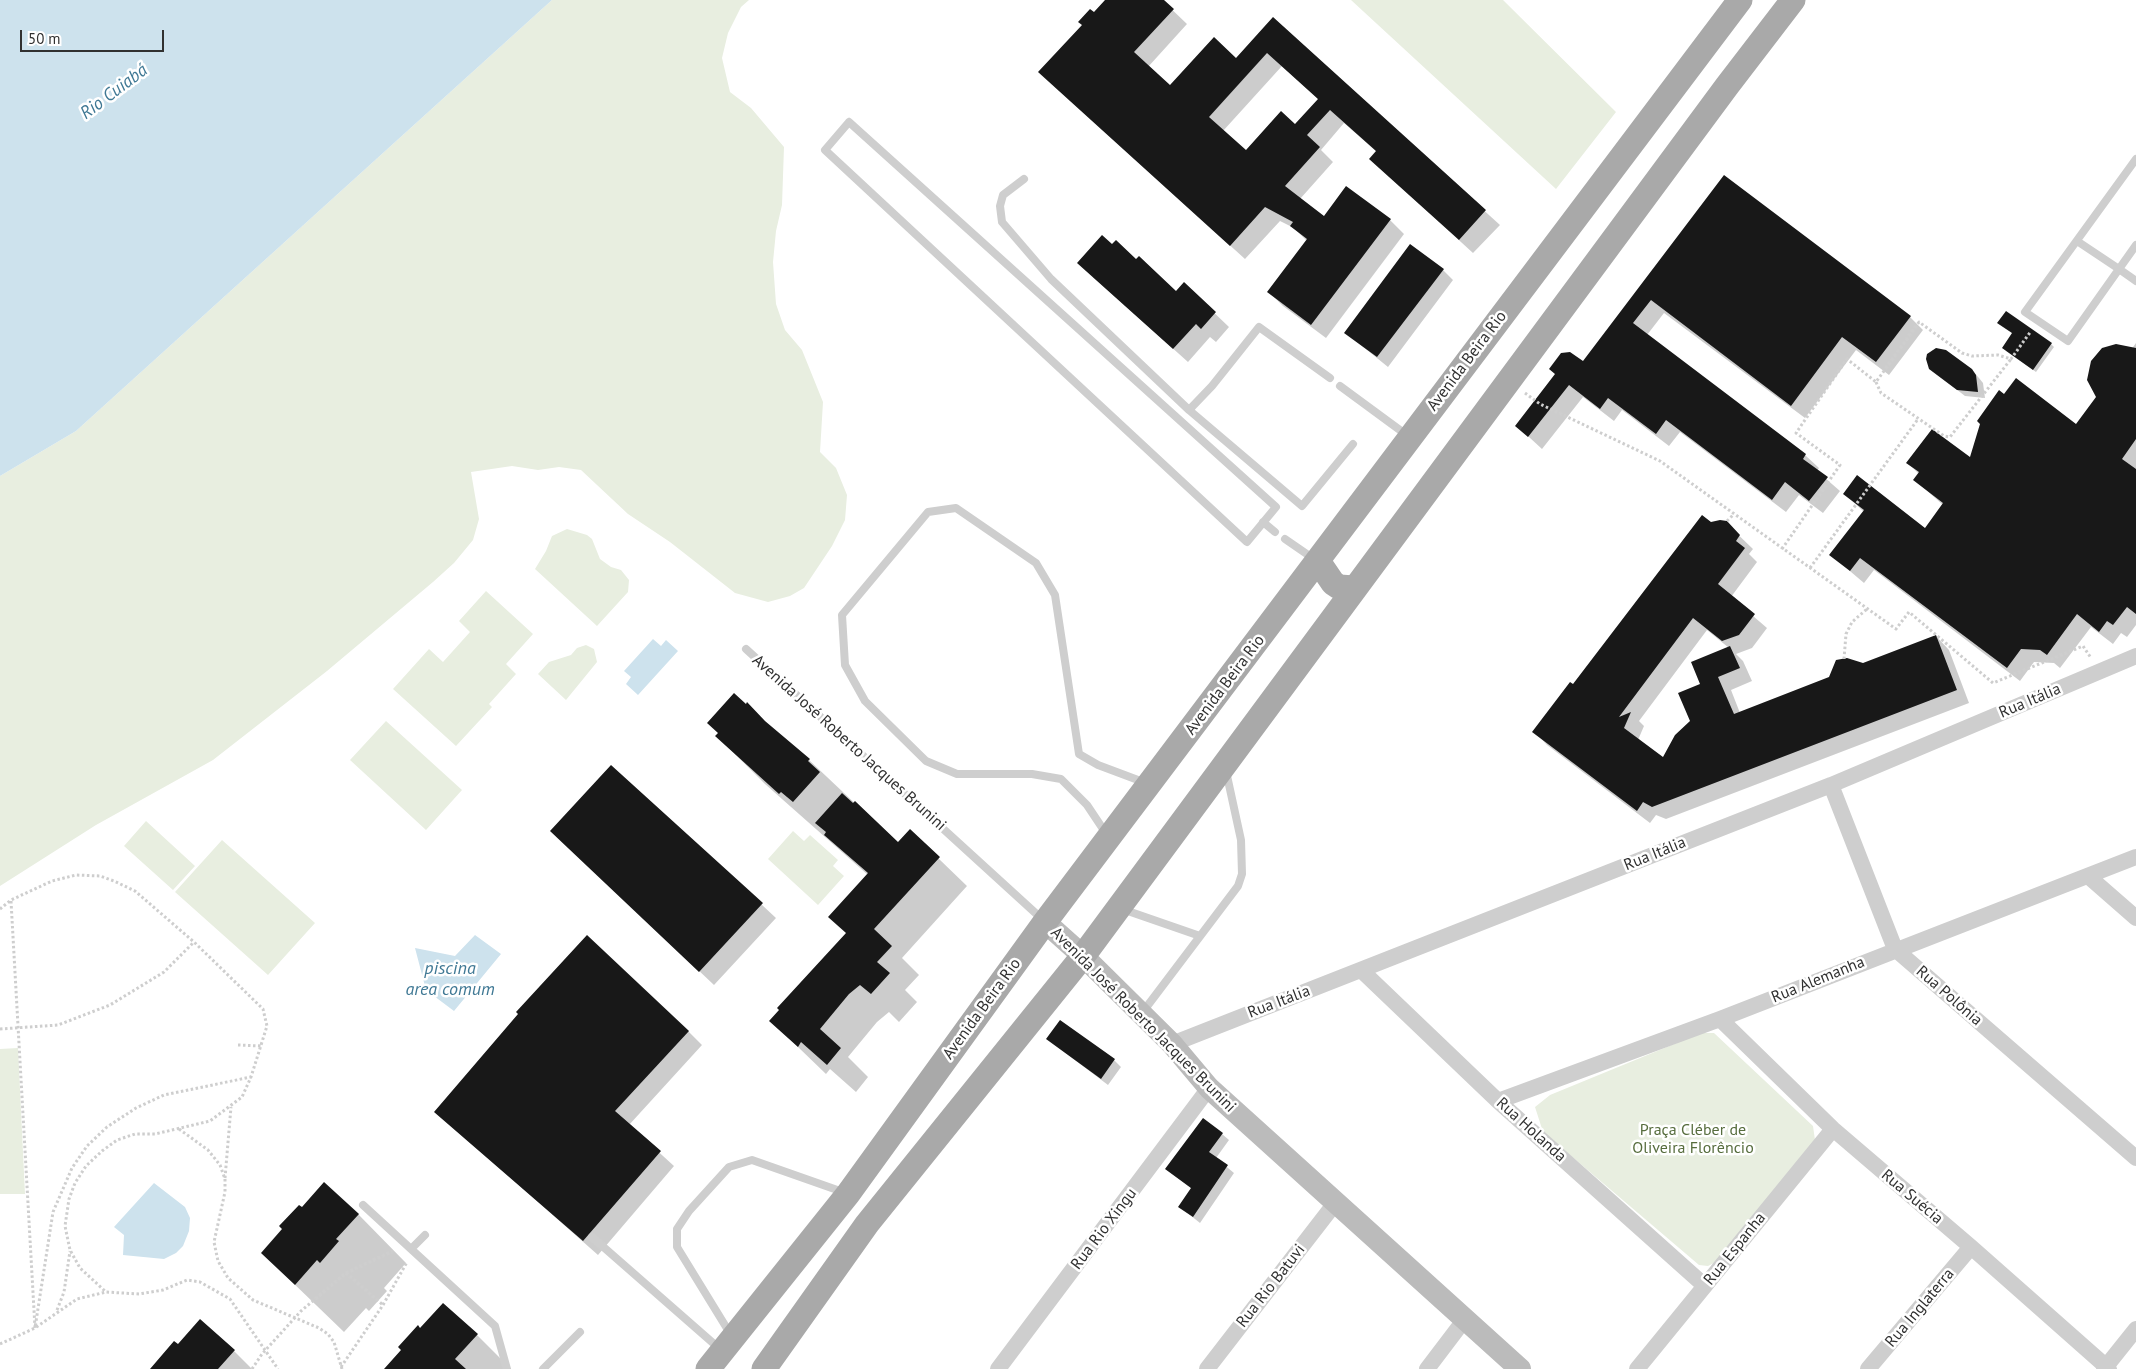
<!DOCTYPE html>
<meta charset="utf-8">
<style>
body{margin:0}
#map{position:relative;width:2136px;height:1369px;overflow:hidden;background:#fff;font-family:"PT Sans",sans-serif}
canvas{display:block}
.scale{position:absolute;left:20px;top:30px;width:144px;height:22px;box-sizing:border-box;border:2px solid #313131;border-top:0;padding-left:6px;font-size:15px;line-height:18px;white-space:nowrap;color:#313131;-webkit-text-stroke:4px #fff;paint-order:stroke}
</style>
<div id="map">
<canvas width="2136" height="1369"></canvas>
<div class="scale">50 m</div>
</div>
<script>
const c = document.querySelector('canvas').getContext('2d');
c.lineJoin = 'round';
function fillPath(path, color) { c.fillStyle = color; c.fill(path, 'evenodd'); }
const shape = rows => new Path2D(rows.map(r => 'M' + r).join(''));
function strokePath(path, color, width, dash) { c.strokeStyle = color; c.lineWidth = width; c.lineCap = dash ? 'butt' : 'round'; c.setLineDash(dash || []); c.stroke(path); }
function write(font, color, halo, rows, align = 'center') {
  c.font = font + ' "PT Sans",sans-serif'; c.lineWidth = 5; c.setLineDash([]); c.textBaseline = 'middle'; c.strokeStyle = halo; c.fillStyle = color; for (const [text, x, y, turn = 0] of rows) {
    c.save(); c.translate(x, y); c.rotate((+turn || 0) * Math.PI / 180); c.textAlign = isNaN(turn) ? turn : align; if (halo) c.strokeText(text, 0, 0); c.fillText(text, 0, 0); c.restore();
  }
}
fillPath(shape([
 [552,0,749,0,741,7,728,33,722,58,730,92,751,108,784,147,782,205,776,231,773,262,776,304,785,330,802,350,823,402,820,452,836,468,847,495,845,520,832,546,804,588,790,596,768,602,735,593,670,542,628,514,581,470,559,467,538,470,512,466,471,472,479,519,473,540,454,563,433,582,327,671,213,760,96,825,0,886,0,476,76,431],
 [1351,0,1503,0,1616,112,1556,189],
 [567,529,587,535,592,539,600,559,611,567,621,570,629,580,628,592,597,626,535,569,546,551,552,536],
 [486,591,533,634,506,664,516,674,489,704,492,707,456,746,393,689,429,649,443,662,470,632,459,621],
 [586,645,594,649,597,662,566,700,538,674,549,662,571,655,577,648],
 [386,721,462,790,426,830,350,760],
 [146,821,195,866,173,890,124,846],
 [793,831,804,841,810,835,838,860,833,866,844,876,818,905,768,859],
 [222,840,315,923,268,975,175,892],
 [1701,1033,1714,1033,1813,1126,1815,1140,1716,1262,1708,1266,1699,1265,1543,1132,1535,1107,1550,1095],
 [18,1048,25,1194,0,1194,0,1049]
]), '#e8eee0');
fillPath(shape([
 [0,0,552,0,76,431,0,476],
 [653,639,661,646,666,640,678,651,638,695,626,684,631,677,624,671],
 [475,935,501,954,454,1011,426,990,415,948,455,956],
 [154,1183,185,1207,190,1218,189,1231,183,1246,176,1253,164,1259,123,1255,124,1235,114,1227]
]), '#cde2ed');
fillPath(shape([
 [1106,0,1162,0,1187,24,1148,67,1171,87,1236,60,1273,19,1500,225,1473,253,1370,159,1377,152,1344,123,1321,150,1333,162,1300,199,1324,218,1347,188,1390,220,1404,234,1326,338,1283,306,1269,292,1307,241,1294,228,1280,221,1245,259,1054,86,1094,14],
 [1282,66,1319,100,1295,126,1246,152,1223,131],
 [1724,177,1910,317,1923,330,1889,375,1856,350,1805,418,1664,313,1647,335,1805,455,1819,468,1817,471,1840,491,1823,513,1799,495,1786,512,1680,432,1669,446,1622,410,1614,421,1583,397,1542,449,1517,426,1584,363],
 [1112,245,1136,260,1177,293,1184,284,1229,327,1216,342,1210,337,1188,362,1093,277],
 [1443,270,1453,280,1388,367,1346,333],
 [2136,343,2136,625,2127,637,2121,633,2113,644,2091,627,2060,668,2054,663,2034,662,2020,681,1874,570,1864,583,1831,555,1864,512,1845,494,1926,530,1943,505,1915,480,1919,474,1908,463,1970,459,2076,426],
 [2051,344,2054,347,2036,372,2006,351],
 [1936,349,1972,370,1979,378,1983,383,1985,398,1965,396,1934,372,1927,359,1932,351],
 [1710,523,1726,523,1753,549,1749,554,1757,562,1731,597,1767,628,1752,648,1736,654,1743,661,1752,681,1731,690,1740,713,1936,636,1949,650,1969,703,1666,819,1656,815,1650,823,1547,745,1534,731],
 [1707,630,1729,648,1701,685,1691,721,1664,759,1638,740,1644,726,1639,721],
 [771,727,809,760,898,844,910,831,967,886,902,958,919,975,905,990,917,1002,899,1022,889,1012,877,1022,848,1057,868,1077,856,1092,830,1069,826,1074,771,1021,847,934,868,875,765,784,717,736],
 [566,845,703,850,776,918,714,985],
 [688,1031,702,1045,629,1125,674,1166,598,1255,436,1112],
 [1047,1039,1114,1060,1121,1067,1108,1085],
 [1222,1134,1229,1140,1216,1158,1234,1173,1200,1223,1180,1207,1192,1189,1166,1169],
 [302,1209,358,1214,406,1263,384,1288,387,1291,369,1311,366,1308,344,1332,262,1253],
 [420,1330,477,1335,511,1369,386,1369],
 [178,1346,234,1351,252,1369,157,1369]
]), '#0003');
fillPath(shape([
 [1105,0,1164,0,1174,9,1134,52,1170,85,1214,37,1236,58,1273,17,1486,210,1459,240,1369,159,1376,151,1330,110,1307,135,1320,147,1285,186,1324,216,1346,186,1391,219,1311,325,1267,292,1307,239,1290,226,1293,222,1265,207,1230,246,1038,72,1082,25,1078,22,1090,9,1094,12],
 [1267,53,1318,99,1295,124,1281,111,1246,150,1209,117],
 [1724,175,1911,316,1876,362,1842,337,1791,406,1651,300,1633,323,1806,454,1803,459,1828,477,1809,501,1785,482,1772,500,1666,420,1656,434,1608,398,1600,409,1569,385,1528,437,1515,426,1555,374,1549,369,1561,353,1570,352,1583,361],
 [1102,235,1112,244,1116,240,1136,259,1139,256,1176,291,1184,282,1216,312,1201,329,1196,324,1173,349,1077,263],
 [1410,244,1444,269,1377,357,1344,333],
 [2006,311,2052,343,2033,370,2002,348,2012,333,1997,323],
 [2116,344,2136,348,2136,439,2122,459,2136,469,2136,614,2127,607,2113,625,2107,621,2099,632,2077,614,2047,655,2040,650,2021,649,2007,668,1860,558,1850,571,1829,555,1864,510,1843,494,1857,475,1925,528,1943,503,1913,480,1919,472,1906,463,1932,429,1970,457,1980,424,1977,421,1999,390,2004,394,2016,378,2076,424,2096,397,2087,380,2091,361,2102,348],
 [1936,348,1946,350,1972,369,1976,375,1978,392,1957,390,1929,369,1926,359,1927,354],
 [1702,515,1711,522,1720,520,1727,521,1740,535,1736,541,1745,548,1718,584,1755,614,1739,635,1722,641,1693,618,1619,717,1631,712,1624,728,1663,757,1675,735,1690,721,1678,693,1700,684,1691,662,1730,646,1740,668,1718,677,1734,714,1829,677,1836,660,1847,658,1863,663,1936,635,1957,690,1652,807,1643,802,1637,811,1532,732,1570,682,1573,684],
 [734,693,746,704,747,702,765,721,810,759,808,761,820,772,793,802,781,792,779,794,715,736,718,733,707,723],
 [611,765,763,903,699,972,550,831],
 [842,793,853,803,855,801,898,842,910,829,940,857,874,929,892,946,877,962,890,973,871,994,860,985,849,994,820,1029,841,1048,827,1065,801,1042,798,1047,769,1021,779,1010,777,1008,846,933,828,917,868,873,824,835,826,832,815,823],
 [587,935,689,1031,615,1111,661,1151,583,1241,434,1112,518,1014,516,1012],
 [1060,1020,1115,1059,1101,1079,1046,1039],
 [1203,1118,1223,1133,1209,1152,1228,1165,1193,1217,1178,1207,1191,1188,1165,1169],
 [324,1182,359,1214,336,1239,339,1241,320,1263,317,1260,295,1285,261,1253,282,1229,279,1226,299,1205,302,1207],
 [443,1303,478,1334,455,1359,466,1369,384,1369,401,1350,398,1347,418,1325,420,1328],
 [200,1319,235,1350,218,1369,150,1369,174,1341,178,1344]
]), '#181818');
strokePath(shape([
 [1876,382,1881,393,1944,436,1950,437,2011,359],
 [1525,393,1540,404,1660,461,1896,629,1909,612,1993,683,2083,646,2091,658],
 [1727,521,1734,514],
 [1782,549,1840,465,1796,433,1847,359,1876,382,1919,322,1962,353,1972,356,1998,355,2011,359,2031,331],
 [1810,568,1918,419],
 [1844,659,1846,634,1852,622,1867,609],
 [11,901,35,1328,53,1212,72,1168,87,1146,107,1127,136,1108,164,1095,251,1077],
 [0,909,11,900,52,881,76,875,100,876,114,881,135,891,194,942,263,1009,267,1026,251,1077,242,1097,210,1121,155,1134,135,1134,117,1140,102,1151,86,1166,75,1183,69,1199,65,1226,70,1250,80,1268,106,1292,139,1294,163,1290,187,1280,200,1282,230,1299,278,1369],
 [0,1029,58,1025,110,1005,164,972,194,942],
 [238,1045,261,1046],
 [179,1129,208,1150,220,1165,225,1179,225,1192,214,1242,218,1261,228,1278,253,1300,319,1328,328,1334,334,1342,342,1369],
 [225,1178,231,1107],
 [346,1273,383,1305],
 [57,1310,64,1292,70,1251],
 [0,1344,35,1328,77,1299,106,1292],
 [341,1367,383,1305,407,1262],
 [252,1369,262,1354,301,1311,346,1273,393,1251]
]), '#cecece', 3, [2.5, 2.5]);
strokePath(shape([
 [849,122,1276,507,1247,542,825,150,849,122],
 [2136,159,2025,312,2068,341,2119,269,2136,281],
 [1024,179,1003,195,1000,206,1002,222,1051,279,1189,410,1302,506,1353,444],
 [2077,241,2119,269,2136,245],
 [1340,386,1408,436],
 [1189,410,1212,386,1259,327,1330,378],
 [1263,522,1275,532],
 [1285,539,1314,559],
 [746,649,1042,919],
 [1107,835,1087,805,1061,779,1032,774,957,774,926,761,865,701,845,665,842,615,928,512,956,508,1036,563,1055,595,1079,754,1098,765,1146,783],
 [1122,909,1200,936],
 [1142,1013,1238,886,1242,874,1241,840,1226,771],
 [363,1205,495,1326,507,1369],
 [592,1237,721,1350],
 [411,1249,425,1235],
 [731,1335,677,1247,677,1229,689,1211,729,1167,752,1160,843,1192],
 [543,1369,580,1332]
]), '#cecece', 8);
strokePath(shape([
 [1831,785,1895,949,2136,1158],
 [2088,876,2136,918],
 [1361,970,1498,1101,1705,1286],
 [1720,1019,1833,1129,1971,1247,2109,1369],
 [1172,1044,1831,785,2136,656],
 [1498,1101,1720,1019,2136,857],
 [998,1369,1209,1088],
 [1207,1369,1336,1202],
 [1427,1369,1465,1319],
 [1637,1369,1833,1129],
 [1868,1369,1971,1247],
 [2104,1369,2136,1329]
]), '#cecece', 16);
strokePath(shape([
 [1045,922,1083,956,1172,1044,1209,1088,1520,1369]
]), '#bbb', 22);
strokePath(shape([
 [1318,561,1333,583,1339,587,1355,588],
 [708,1369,848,1194,1045,922,1740,0],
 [764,1369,867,1224,1083,956,1727,86,1793,0]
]), '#a9a9a9', 25);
write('16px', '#313131', '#fff', [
 ["Avenida Beira Rio",1467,361,-53],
 ["Avenida Beira Rio",1225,685,-53],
 ["Rua Itália",2030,701,-23],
 ["Avenida José Roberto Jacques Brunini",849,743,42],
 ["Rua Itália",1655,854,-22],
 ["Rua Alemanha",1818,980,-22],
 ["Rua Polônia",1949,996,41],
 ["Rua Itália",1279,1002,-21],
 ["Avenida Beira Rio",982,1009,-54],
 ["Avenida José Roberto Jacques Brunini",1143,1020,45],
 ["Rua Holanda",1531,1130,42],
 ["Rua Suécia",1912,1197,40],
 ["Rua Rio Xingu",1104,1229,-53],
 ["Rua Espanha",1735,1249,-51],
 ["Rua Rio Batuvi",1271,1286,-52],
 ["Rua Inglaterra",1920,1308,-50]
]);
write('16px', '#576d3e', '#fff', [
 ["Praça Cléber de",1693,1130],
 ["Oliveira Florêncio",1693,1148]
]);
write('italic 18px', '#3f7894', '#fff', [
 ["Rio Cuiabá",114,92,-37],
 ["piscina",450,969],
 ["area comum",450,990]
]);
</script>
